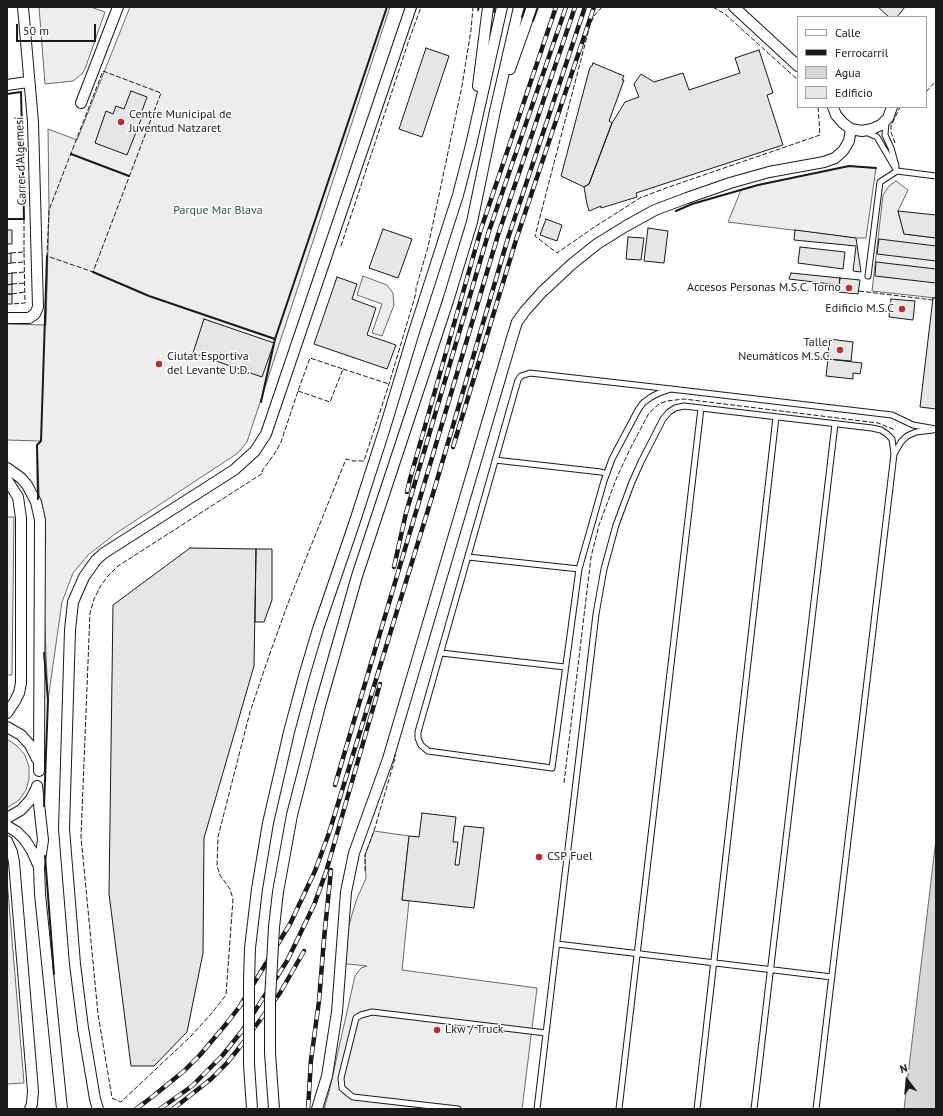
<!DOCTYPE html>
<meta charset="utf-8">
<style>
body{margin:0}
#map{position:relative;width:943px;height:1116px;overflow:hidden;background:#fff;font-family:"PT Sans",sans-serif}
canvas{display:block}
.frame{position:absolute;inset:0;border:8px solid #1a1a1a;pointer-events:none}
.legend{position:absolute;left:797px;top:16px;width:130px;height:92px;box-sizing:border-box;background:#fff;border:1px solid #a3a3a3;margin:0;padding:5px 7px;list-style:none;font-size:12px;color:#1a1a1a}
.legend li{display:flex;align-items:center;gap:8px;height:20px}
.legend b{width:20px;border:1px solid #a3a3a3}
.north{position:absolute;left:887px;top:1060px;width:40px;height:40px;-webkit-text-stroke:3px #fff;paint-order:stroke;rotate:344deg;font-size:11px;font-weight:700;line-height:16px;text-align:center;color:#1a1a1a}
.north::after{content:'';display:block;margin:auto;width:14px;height:18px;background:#1a1a1a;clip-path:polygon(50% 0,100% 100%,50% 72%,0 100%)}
.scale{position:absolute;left:16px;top:24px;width:80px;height:18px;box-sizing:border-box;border:2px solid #1a1a1a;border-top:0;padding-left:5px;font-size:12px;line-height:14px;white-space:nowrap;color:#1a1a1a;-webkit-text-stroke:3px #fff;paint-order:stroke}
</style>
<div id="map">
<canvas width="943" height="1116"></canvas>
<div class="frame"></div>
<ul class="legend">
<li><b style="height:5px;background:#fff"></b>Calle</li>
<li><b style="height:5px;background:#1a1a1a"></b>Ferrocarril</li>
<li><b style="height:11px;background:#d7d7d7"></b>Agua</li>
<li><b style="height:11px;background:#e6e6e6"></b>Edificio</li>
</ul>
<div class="north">N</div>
<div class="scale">50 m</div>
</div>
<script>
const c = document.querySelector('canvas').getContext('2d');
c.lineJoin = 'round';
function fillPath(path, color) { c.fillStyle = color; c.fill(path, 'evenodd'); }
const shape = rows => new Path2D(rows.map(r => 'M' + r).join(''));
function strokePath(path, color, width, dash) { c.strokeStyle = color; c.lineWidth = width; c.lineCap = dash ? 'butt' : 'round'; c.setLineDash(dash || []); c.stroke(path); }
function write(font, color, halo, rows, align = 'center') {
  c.font = font + ' "PT Sans",sans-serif'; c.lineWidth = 3; c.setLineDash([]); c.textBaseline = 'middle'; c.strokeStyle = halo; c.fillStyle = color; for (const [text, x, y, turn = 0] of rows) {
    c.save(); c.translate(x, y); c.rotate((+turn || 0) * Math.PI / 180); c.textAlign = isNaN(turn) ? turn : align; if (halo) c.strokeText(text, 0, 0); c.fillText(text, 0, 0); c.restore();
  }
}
const built = shape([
 [39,7,91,7,105,12,85,69,82,74,73,81,45,84,39,7],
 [130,7,390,7,247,442,238,453,115,534,88,555,73,573,62,602,48,700,37,445,40,441,7,440,7,324,46,325,49,210,48,129,77,140,130,7],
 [849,166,876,168,866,238,856,238,728,222,741,190,758,185,849,166],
 [896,181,908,190,898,211,904,234,936,238,936,298,872,291,883,195,889,186,896,181],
 [363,276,387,285,393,293,394,305,382,336,372,333,382,304,357,295,363,276],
 [7,517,14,517,12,675,7,675,7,517],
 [7,739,17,746,25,755,29,767,29,779,26,790,19,800,7,808,7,739],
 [374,831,409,836,402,900,409,901,402,970,537,988,522,1109,324,1109,329,1092,355,976,361,968,367,966,338,963,356,901,366,878,365,855,374,831],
 [7,879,24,1083,7,1084,7,879]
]);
fillPath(built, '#ededed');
strokePath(built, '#6a6a6a', 1);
const water = shape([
 [936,839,936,1109,904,1109,936,839]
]);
fillPath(water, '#d7d7d7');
strokePath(water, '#6a6a6a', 1);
const building = shape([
 [878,7,905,7,897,17,889,17,878,7],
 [426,48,449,56,422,137,399,129,426,48],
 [759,50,773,93,767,95,783,145,636,193,637,197,601,208,601,206,589,211,587,204,584,187,589,184,612,123,625,102,639,97,634,84,641,74,654,82,683,73,689,90,740,73,735,58,759,50],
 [593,63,624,76,622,80,624,80,609,121,612,123,589,184,584,187,561,176,590,67,592,66,593,63],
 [131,91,147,97,142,111,144,112,127,155,95,143,106,111,113,114,116,106,124,109,131,91],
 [898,211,936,215,936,238,904,234,898,211],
 [546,219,562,225,557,241,540,235,546,219],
 [648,228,668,231,664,263,644,261,648,228],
 [383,229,412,239,398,278,369,268,383,229],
 [7,230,12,230,12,244,7,244,7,230],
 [795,230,856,238,861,272,853,271,856,246,794,240,795,230],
 [628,237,644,238,641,260,626,259,628,237],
 [879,239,936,246,936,261,877,254,879,239],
 [800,247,845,252,843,269,798,263,800,247],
 [11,253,11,263,7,264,7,254,11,253],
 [876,262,936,269,936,283,875,276,876,262],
 [12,273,12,284,7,285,7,274,12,273],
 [791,273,840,278,839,285,789,279,791,273],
 [337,277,357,284,352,299,376,308,367,335,396,345,387,369,314,344,337,277],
 [840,278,860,280,858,294,838,292,840,278],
 [12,284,12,294,7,294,7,285,12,284],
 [7,294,12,294,12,304,7,304,7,294],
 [933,298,936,298,936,409,920,407,933,298],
 [891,299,915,301,913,320,889,317,891,299],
 [204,319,274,343,262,377,193,353,204,319],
 [829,339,853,342,851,361,828,359,829,339],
 [828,359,862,363,860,374,853,373,853,379,826,376,828,359],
 [190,548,256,549,254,666,204,838,203,953,187,1032,154,1066,131,1066,109,894,113,605,190,548],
 [256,549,272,549,272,600,264,622,255,622,256,549],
 [422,813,456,817,453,842,458,842,455,865,459,865,464,826,484,828,474,908,402,900,409,836,419,837,422,813]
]);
fillPath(building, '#e6e6e6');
strokePath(building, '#1a1a1a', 1);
const service = shape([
 [886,122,885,135,891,148,896,166],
 [866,132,877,137,897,171],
 [868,276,880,182,897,171,936,176],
 [671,389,659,393,651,397,643,403,638,410,612,459,604,481,579,569,552,768,428,751,421,745,418,738,418,732,518,380,521,376,530,373,671,389,892,415,913,425,936,429],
 [894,454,901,442,907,436,916,432,933,430],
 [495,460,601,472,607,474],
 [468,557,579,569],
 [441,653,565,667],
 [557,944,832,977],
 [458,1109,353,1097,349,1094,342,1088,341,1078,356,1018,361,1015,372,1012,546,1033],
 [537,1109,596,614,604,569,616,525,632,482,641,462,663,419,669,412,675,408,684,406,872,428,881,430,887,434,892,439,894,454,816,1109],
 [619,1109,701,408],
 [697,1109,776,417],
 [754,1109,835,424]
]);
const minor = shape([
 [734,7,798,66],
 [510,69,532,7],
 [7,85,28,82],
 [478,86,488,7],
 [81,103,118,7],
 [833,107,836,115,843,123,851,129,862,131,872,129,881,125,888,118,892,107],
 [7,318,29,318,35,314,38,307,33,122,23,7],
 [7,468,21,478,27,485,36,502,40,520,39,771],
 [7,480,18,497,21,518,21,683,19,693,15,701,7,713],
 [7,727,21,735,30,745,37,759],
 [37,786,43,840,39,867,40,894,62,1109],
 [7,818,21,810,31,799,37,787],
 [7,826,17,832,25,840,32,851,39,867],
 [7,841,12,852,14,862,33,1091,32,1104,30,1109],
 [257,889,268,823,289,732,304,676,318,629,354,524,384,431,413,335,458,195,471,145,502,7],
 [278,892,292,815,320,706,357,576,448,301,472,222,495,111,519,7],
 [98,1109,95,1099,83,1028,75,964,64,829,70,630,73,602,84,577,96,560,104,553,234,470,255,451,266,434,411,7],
 [317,1109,327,1076,337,1012,346,892,354,853,388,759,512,338,517,322,525,311,542,292,572,264,597,244,626,226,655,210,687,198,730,183,769,172,824,162,835,158,843,151,849,141,851,129]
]);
strokePath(service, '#1a1a1a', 7);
strokePath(minor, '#1a1a1a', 12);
strokePath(service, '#fff', 5);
strokePath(minor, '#fff', 10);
const rail = shape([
 [453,447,516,240,594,7],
 [407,492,410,479,481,229,556,7],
 [394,567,406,513,489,231,566,7],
 [335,785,498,235,575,7],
 [136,1109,152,1097,184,1071,200,1055,227,1023,240,1006,290,924,315,871,329,833,435,487,508,238,585,7],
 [160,1109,192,1086,222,1056,242,1031,287,961,314,905,326,872,380,684],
 [173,1109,211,1079,227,1063,243,1043,280,993,304,951],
 [308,1109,311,1060,319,1001,324,939,331,870]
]);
strokePath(rail, '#1a1a1a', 4.5);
strokePath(rail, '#fff', 3, [9]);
const minorBridge = shape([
 [252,1109,249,1064,249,981,250,948,257,889],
 [274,1109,270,1053,270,1000,274,927,278,892]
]);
strokePath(minorBridge, '#1a1a1a', 12, []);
strokePath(minorBridge, '#fff', 10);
strokePath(shape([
 [602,7,594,16,590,25,535,236,557,253,593,228,640,198,666,188,820,135,818,107],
 [713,7,725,14,798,80],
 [103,71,161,93,93,272,47,256,49,210,103,71],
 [926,92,936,81],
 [895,143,891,132,891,126,900,107],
 [24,219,24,252],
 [341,246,409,40,421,7],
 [11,253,24,252,25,303,12,304],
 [11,263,24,262],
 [12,273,25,272],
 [12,284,25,283],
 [859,291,933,300],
 [12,294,25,292],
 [343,369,389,384],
 [298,391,330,402,343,369,310,358,298,391,281,442,275,453,262,471,263,473,118,566,107,577,100,587,94,599,90,613,81,837,98,1014,112,1098,121,1102,191,1036,211,1014,226,995,233,899,230,889,220,875,217,866,218,837,250,712,270,653,290,598,346,459,354,461,364,461,389,384,416,293,416,288,428,247,462,86,471,30,473,7],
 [564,783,591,557,599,525,617,477,631,447,649,413,659,404,667,401,684,399,878,423,895,430],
 [365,871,365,855,374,831,396,755]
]), '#1a1a1a', 1, [5, 2]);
strokePath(shape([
 [478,10,479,7],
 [494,12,495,7],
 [522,17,525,7],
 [533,21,538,7],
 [7,94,21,92,24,219,7,219],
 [71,154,129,176],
 [676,211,692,204,758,185,849,166,876,168],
 [93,272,149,296,275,339],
 [261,402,275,339,387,7],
 [38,499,37,445,41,441,47,256],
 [44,806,48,700,44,653],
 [45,856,54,974]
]), '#1a1a1a', 2);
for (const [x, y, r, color] of [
 [121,122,4,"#c62828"],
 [849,288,4,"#c62828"],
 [902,309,4,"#c62828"],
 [840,350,4,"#c62828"],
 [159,364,4,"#c62828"],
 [539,857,4,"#c62828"],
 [437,1030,4,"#c62828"]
]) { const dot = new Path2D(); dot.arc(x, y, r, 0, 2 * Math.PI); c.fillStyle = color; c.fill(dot); strokePath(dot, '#fff', 1.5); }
write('12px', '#1a1a1a', '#fff', [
 ["Centre Municipal de",129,115],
 ["Juventud Natzaret",129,129],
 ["Accesos Personas M.S.C. Torno",841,288,"right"],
 ["Edificio M.S.C",894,309,"right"],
 ["Taller",832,343,"right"],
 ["Neumáticos M.S.C.",832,357,"right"],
 ["Ciutat Esportiva",167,357],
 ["del Levante U.D.",167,371],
 ["CSP Fuel",547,857],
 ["Lkw / Truck",445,1030]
], 'left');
write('12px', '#1a1a1a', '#fff', [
 ["Carrer d'Algemesí",21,161,-92]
]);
write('12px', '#2b5a34', '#fff', [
 ["Parque Mar Blava",218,211]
]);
</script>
